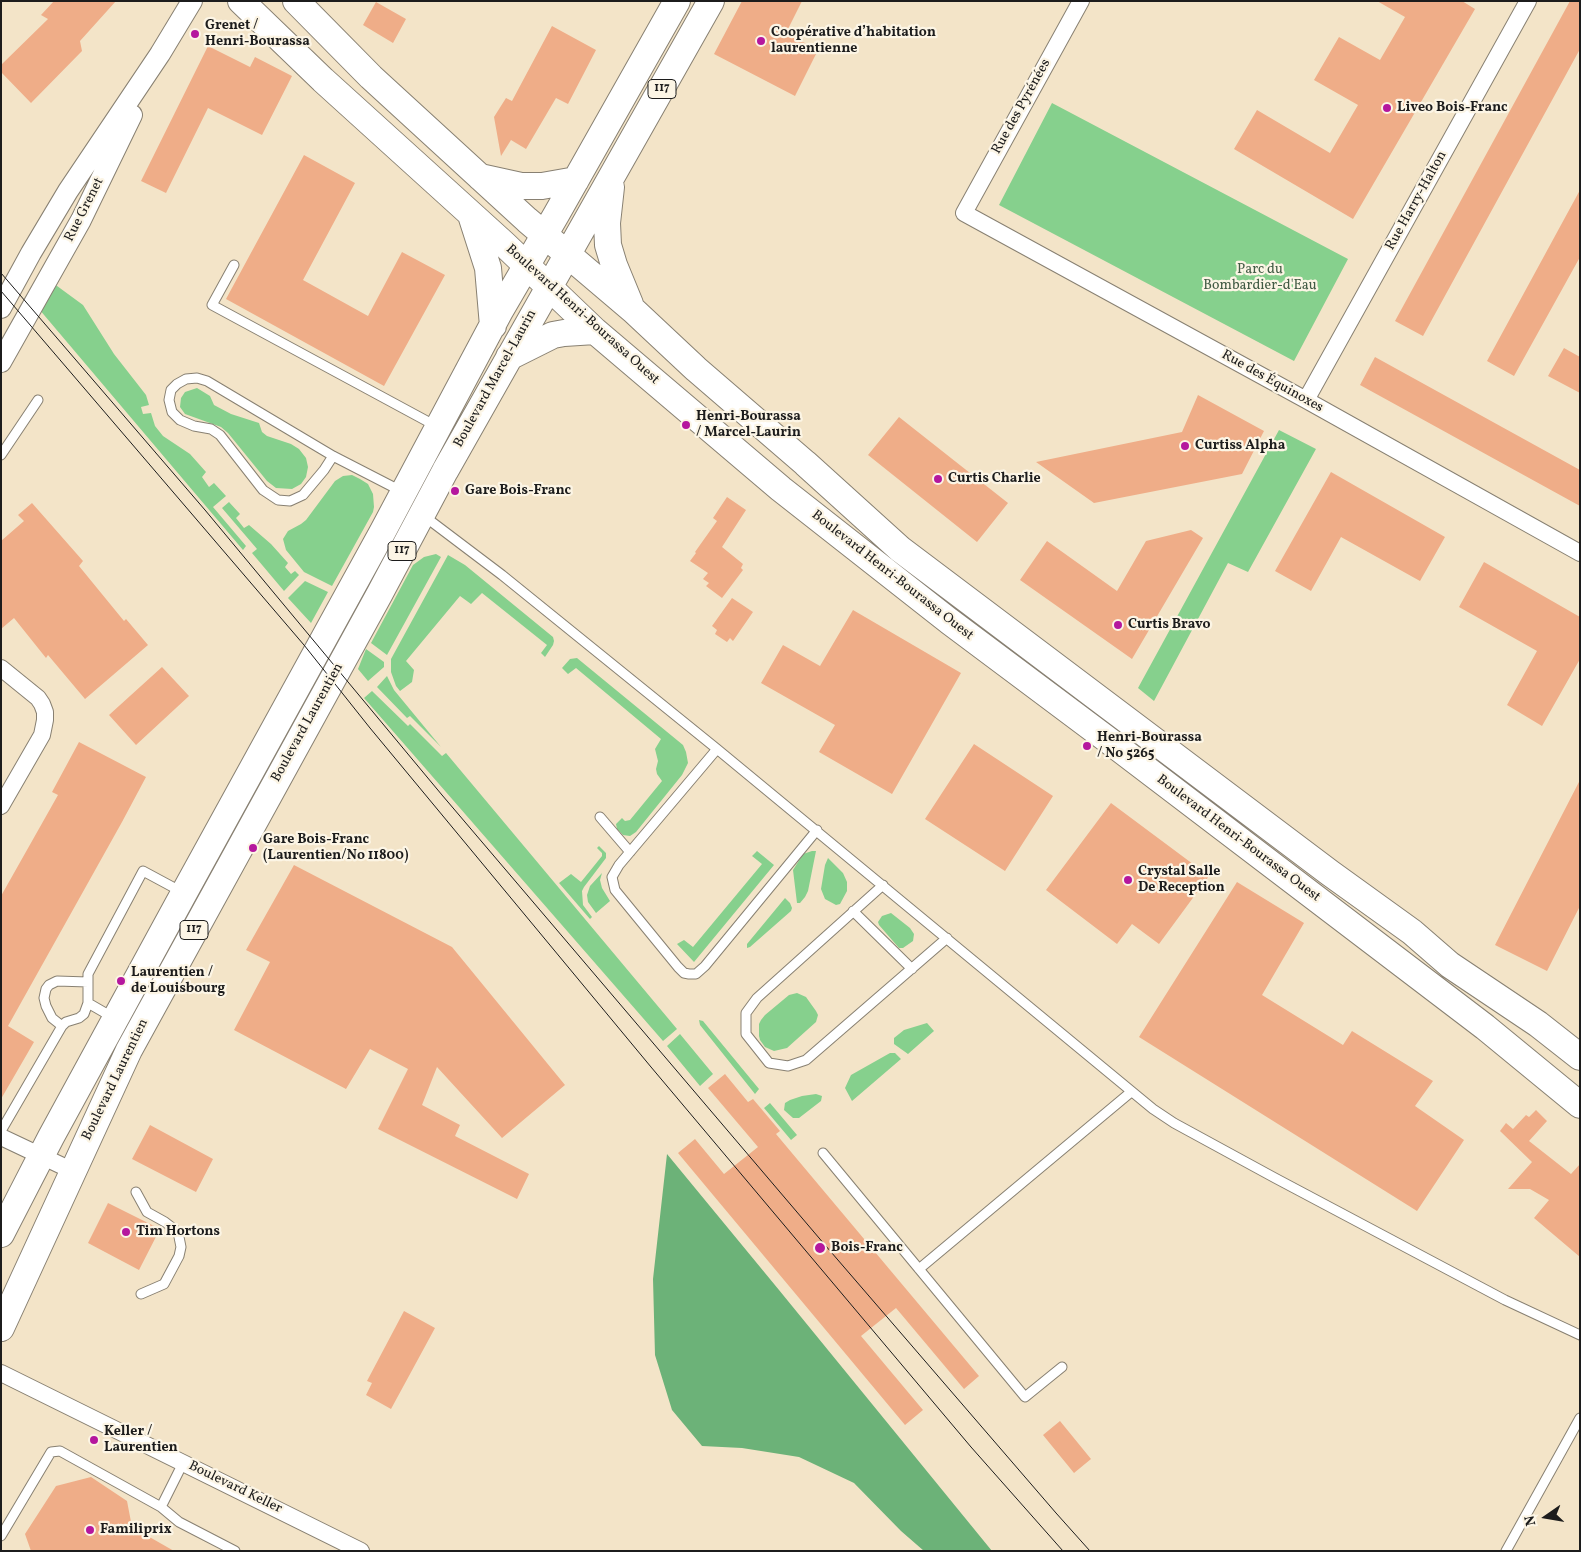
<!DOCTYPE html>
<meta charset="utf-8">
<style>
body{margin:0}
#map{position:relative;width:1581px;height:1552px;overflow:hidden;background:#f3e4c8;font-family:Vollkorn,serif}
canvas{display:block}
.frame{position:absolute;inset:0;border:2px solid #1c1c1c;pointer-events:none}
.north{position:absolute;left:1521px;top:1492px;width:50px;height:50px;-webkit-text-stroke:4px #fcf5e5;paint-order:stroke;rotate:257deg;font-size:14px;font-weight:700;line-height:20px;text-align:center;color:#1c1c1c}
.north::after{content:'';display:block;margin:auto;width:18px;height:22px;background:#1c1c1c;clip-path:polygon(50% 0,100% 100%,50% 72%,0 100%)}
</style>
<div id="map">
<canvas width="1581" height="1552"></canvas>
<div class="frame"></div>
<div class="north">N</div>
</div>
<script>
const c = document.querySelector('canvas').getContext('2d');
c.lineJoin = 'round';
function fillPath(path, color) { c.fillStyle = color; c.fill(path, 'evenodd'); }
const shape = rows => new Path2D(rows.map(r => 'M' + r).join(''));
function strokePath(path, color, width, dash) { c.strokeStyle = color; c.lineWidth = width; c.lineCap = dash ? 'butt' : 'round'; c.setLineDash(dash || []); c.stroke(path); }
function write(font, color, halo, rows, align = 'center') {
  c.font = font + ' Vollkorn,serif'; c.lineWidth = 4.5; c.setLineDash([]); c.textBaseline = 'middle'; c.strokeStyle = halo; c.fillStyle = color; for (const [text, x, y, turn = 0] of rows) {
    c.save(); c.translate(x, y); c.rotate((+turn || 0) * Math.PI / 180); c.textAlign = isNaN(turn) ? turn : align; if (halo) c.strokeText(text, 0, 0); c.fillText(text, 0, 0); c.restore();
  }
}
fillPath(shape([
 [1052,103,1348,259,1294,361,999,205],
 [53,283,83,305,114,354,146,395,149,405,141,407,143,414,151,413,155,426,163,436,190,454,206,472,202,477,209,487,214,483,226,496,213,507,246,546,243,550,39,309],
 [197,388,210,396,214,405,231,414,259,423,262,432,267,436,291,444,299,449,306,458,308,467,306,477,301,484,292,489,276,488,267,481,228,433,221,427,185,414,180,407,181,398,185,392],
 [1279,430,1316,449,1248,572,1228,563,1154,701,1138,688],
 [352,475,360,479,368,484,373,494,374,507,373,512,332,586,304,572,286,550,283,539,288,531,301,524,306,520,335,481,343,476],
 [229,502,240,514,236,518,244,528,249,525,271,544,288,563,285,567,291,574,295,571,299,575,284,591,252,553,257,549,222,508],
 [436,554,441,557,387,655,371,643,413,565,424,557],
 [448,555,465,565,553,637,554,641,553,645,545,657,541,653,547,645,482,593,471,604,460,596,406,661,414,670,412,682,400,691,396,686,391,672,391,659],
 [305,581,328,592,311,623,288,598],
 [366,649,384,662,384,667,368,681,358,669],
 [577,658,683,745,686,752,688,763,682,775,636,832,630,836,623,835,617,829,616,824,622,818,625,821,630,820,662,781,657,774,656,769,658,761,655,749,661,739,576,668,568,674,562,668,570,659],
 [387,676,394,690,441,747,410,716,407,718,377,687],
 [372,691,408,726,410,724,442,756,446,753,677,1029,663,1041,364,698],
 [599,846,606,853,606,858,584,887,582,891,583,905,592,917,590,919,559,883,571,874,581,882,602,856,602,853,597,848],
 [757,851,774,865,694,962,677,944,684,940,693,947,762,864,752,856],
 [812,851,816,851,808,891,805,897,800,903,797,903,793,870,803,854],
 [828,858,843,873,847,882,847,891,840,904,836,905,825,899,821,889,825,865],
 [602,873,600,880,602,888,610,901,596,913,588,902,587,895,590,886],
 [785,898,790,903,792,908,791,911,750,947,747,948,747,944],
 [891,913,910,928,914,934,913,941,903,948,899,948,879,925,878,922,882,916],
 [797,993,806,997,816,1011,818,1015,816,1022,787,1048,774,1051,765,1047,760,1040,759,1036,759,1024,761,1020,765,1015,789,995],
 [699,1020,703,1021,759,1089,755,1094,700,1025],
 [927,1023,934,1031,908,1054,894,1044,894,1038,904,1030],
 [680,1034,713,1074,700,1086,667,1046],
 [890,1053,895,1053,901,1059,852,1101,845,1088,851,1075],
 [816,1094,822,1096,821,1101,799,1118,793,1118,784,1110,785,1103,790,1100,802,1096],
 [770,1103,797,1135,791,1140,764,1108]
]), '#86d08d');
fillPath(shape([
 [667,1154,779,1290,992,1551,924,1551,901,1531,854,1483,799,1457,742,1448,702,1446,672,1410,655,1355,653,1279]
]), '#6cb278');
fillPath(shape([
 [54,1,116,1,80,41,82,51,31,103,1,72,1,65,48,19,41,15],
 [742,1,802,1,786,33,818,50,795,96,714,54],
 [1377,1,1462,1,1475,9,1353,219,1234,149,1257,110,1330,153,1358,105,1314,80,1339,37,1380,60,1405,17],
 [1570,1,1580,1,1580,49,1423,336,1395,321],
 [376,2,406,19,393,43,363,25],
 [552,26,596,50,568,104,556,98,526,149,511,140,501,156,494,117,506,98,512,101],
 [208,46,250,67,255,57,292,76,262,135,208,108,166,193,141,181],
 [304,155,355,183,303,280,368,316,402,252,445,275,384,386,226,299],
 [1580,190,1580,257,1514,376,1487,361],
 [1564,348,1580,357,1580,393,1548,376],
 [1375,357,1580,470,1580,506,1360,385],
 [1198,395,1264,431,1242,474,1094,503,1036,462,1182,432],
 [899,417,1008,503,977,542,868,455],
 [1331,472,1445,537,1420,581,1341,537,1311,591,1275,571],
 [727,497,746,510,722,547,743,564,741,568,743,570,722,598,706,586,709,583,703,579,708,573,690,561,696,553,695,552,717,521,713,518],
 [32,503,83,561,79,566,124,621,126,619,148,645,85,699,48,655,46,658,14,618,1,629,1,541,24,521,18,515],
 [1191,530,1203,538,1132,659,1020,580,1047,541,1117,591,1146,541],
 [1484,562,1580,617,1580,659,1542,726,1507,705,1537,651,1459,607],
 [732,598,753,612,733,641,730,638,727,642,715,634,717,630,712,626],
 [853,610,961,673,892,794,819,752,835,725,761,683,783,645,820,666],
 [162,667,189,696,136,745,109,715],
 [79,742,146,777,122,822,8,1026,34,1042,1,1099,1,896,58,795,52,792],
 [974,744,1053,796,1005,871,925,819],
 [1580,780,1580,906,1547,971,1495,945],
 [1111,803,1209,876,1159,944,1132,924,1117,944,1046,890],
 [294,865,452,947,565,1085,502,1138,437,1067,422,1105,460,1125,455,1136,529,1174,517,1199,378,1129,408,1069,370,1049,346,1089,234,1030,270,962,246,950],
 [1237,882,1304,923,1262,995,1343,1045,1352,1031,1433,1081,1415,1106,1464,1140,1417,1211,1139,1037],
 [725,1074,748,1102,753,1099,780,1131,776,1134,979,1376,964,1389,896,1308,861,1336,923,1410,905,1425,678,1153,695,1139,724,1174,758,1147,708,1088],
 [1536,1110,1547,1121,1529,1141,1571,1174,1580,1164,1580,1257,1534,1218,1549,1200,1530,1189,1508,1189,1532,1162,1500,1131,1506,1123,1513,1129,1526,1115,1529,1117],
 [150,1125,213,1159,196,1192,132,1159],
 [108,1203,160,1229,139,1270,88,1243],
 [404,1311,435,1328,391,1409,366,1395,372,1383,367,1381],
 [1060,1421,1091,1459,1074,1473,1043,1435],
 [91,1477,127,1501,132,1527,174,1551,31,1551,25,1534,56,1486]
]), '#efad88');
const service = shape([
 [234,265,212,305,436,426],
 [1,455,38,400],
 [333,456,324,470,303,495,290,501,278,500,263,490,220,435,211,429,194,426,180,420,172,412,169,400,171,390,177,384,186,379,197,378,207,381,333,456,403,492],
 [424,516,502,575,717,749,1153,1109,1174,1123,1275,1178,1505,1300,1580,1335],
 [717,749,619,865,612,877,615,890,678,967,684,973,689,974,696,974,705,966,817,830],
 [600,817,630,852],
 [883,885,757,998,746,1013,746,1034,769,1063,788,1066,806,1060,947,938],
 [853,911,912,969],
 [88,1003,114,1018],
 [62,1026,52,1018,46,1006,44,998,46,989,49,985,57,981,88,982],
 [1,1131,62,1026,66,1022,79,1018,84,1014,88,1003,88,974,143,871,182,892],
 [823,1153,1025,1397,1062,1367],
 [136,1192,147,1212,165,1222,178,1232,181,1247,179,1256,164,1284,141,1294],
 [919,1269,1131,1092],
 [161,1507,179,1522,235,1551],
 [1,1536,51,1452,60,1451,161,1507,183,1463],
 [1506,1551,1580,1418]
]);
const minor = shape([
 [1081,1,964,213,1306,400,1580,553],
 [1306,400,1528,1],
 [1,668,38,698,42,704,45,712,45,720,42,735,1,806],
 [1,1137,73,1171],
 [1,1373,361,1551]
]);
const tertiary = shape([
 [1,308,31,253,68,191,160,54,192,1],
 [1,362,81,220,132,115]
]);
const primary = shape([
 [241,1,323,80,504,244,595,331,781,489,949,621,1108,740,1485,1027,1580,1105],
 [296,1,371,77,527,220,633,310,696,369,805,463,900,549,1330,873,1412,932,1450,965,1538,1024,1580,1057],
 [480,177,521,186,542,186,576,180],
 [611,187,607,223,608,245,614,265,630,304],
 [471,215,488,268,493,326],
 [509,357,553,335,564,333,595,331],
 [1,1234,51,1137,184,893,383,531,500,311,556,215,677,1],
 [1,1328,129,1050,379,595,445,471,711,1]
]);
strokePath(service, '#888072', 11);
strokePath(minor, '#888072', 18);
strokePath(tertiary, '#888072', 22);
strokePath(primary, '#888072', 28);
strokePath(service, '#fff', 9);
strokePath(minor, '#fff', 16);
strokePath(tertiary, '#fff', 20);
strokePath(primary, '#fff', 26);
strokePath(shape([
 [1,273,205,510,442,795,825,1245,1056,1513,1090,1551],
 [1,291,304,645,370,728,651,1067,971,1447,1063,1551]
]), '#1c1c1c', 1);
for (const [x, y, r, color] of [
 [195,34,5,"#b5179e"],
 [761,41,5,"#b5179e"],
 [1387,108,5,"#b5179e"],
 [686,425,5,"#b5179e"],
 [1185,446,5,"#b5179e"],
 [938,479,5,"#b5179e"],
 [455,491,5,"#b5179e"],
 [1118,625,5,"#b5179e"],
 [1087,746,5,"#b5179e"],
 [253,848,5,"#b5179e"],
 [1128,880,5,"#b5179e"],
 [121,981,5,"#b5179e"],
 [126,1232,5,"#b5179e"],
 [820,1248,6,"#b5179e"],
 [94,1440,5,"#b5179e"],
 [90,1530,5,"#b5179e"]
]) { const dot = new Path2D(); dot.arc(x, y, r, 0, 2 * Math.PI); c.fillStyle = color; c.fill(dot); strokePath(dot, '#fcf5e5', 2); }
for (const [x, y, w] of [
 [662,89,28],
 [402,551,28],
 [194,930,28]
]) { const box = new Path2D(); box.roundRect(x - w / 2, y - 9.5, w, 19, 4); c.fillStyle = '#fcf5e5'; c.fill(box); strokePath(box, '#1c1c1c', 1); }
write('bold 12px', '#1c1c1c', null, [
 ["117",662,89],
 ["117",402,551],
 ["117",194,930]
]);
write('bold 14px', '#1c1c1c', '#fcf5e5', [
 ["Grenet /",205,26],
 ["Henri-Bourassa",205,42],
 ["Coopérative d’habitation",771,33],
 ["laurentienne",771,49],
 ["Liveo Bois-Franc",1397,108],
 ["Henri-Bourassa",696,417],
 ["/ Marcel-Laurin",696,433],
 ["Curtiss Alpha",1195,446],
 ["Curtis Charlie",948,479],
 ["Gare Bois-Franc",465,491],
 ["Curtis Bravo",1128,625],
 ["Henri-Bourassa",1097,738],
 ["/ No 5265",1097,754],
 ["Gare Bois-Franc",263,840],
 ["(Laurentien/No 11800)",263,856],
 ["Crystal Salle",1138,872],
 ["De Reception",1138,888],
 ["Laurentien /",131,973],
 ["de Louisbourg",131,989],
 ["Tim Hortons",136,1232],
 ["Bois-Franc",831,1248],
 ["Keller /",104,1432],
 ["Laurentien",104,1448],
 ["Familiprix",100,1530]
], 'left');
write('14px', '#1c1c1c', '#fcf5e5', [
 ["Rue des Pyrénées",1022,107,-61],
 ["Rue Harry-Halton",1417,201,-61],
 ["Rue Grenet",85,210,-63],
 ["Boulevard Henri-Bourassa Ouest",582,315,42],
 ["Boulevard Marcel-Laurin",496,379,-61],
 ["Rue des Équinoxes",1272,382,29],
 ["Boulevard Henri-Bourassa Ouest",892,576,38],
 ["Boulevard Laurentien",308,723,-61],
 ["Boulevard Henri-Bourassa Ouest",1238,839,37],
 ["Boulevard Laurentien",116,1080,-64],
 ["Boulevard Keller",235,1488,26]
]);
write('14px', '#415b44', '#fcf5e5', [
 ["Parc du",1260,270],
 ["Bombardier-d'Eau",1260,286]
]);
</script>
